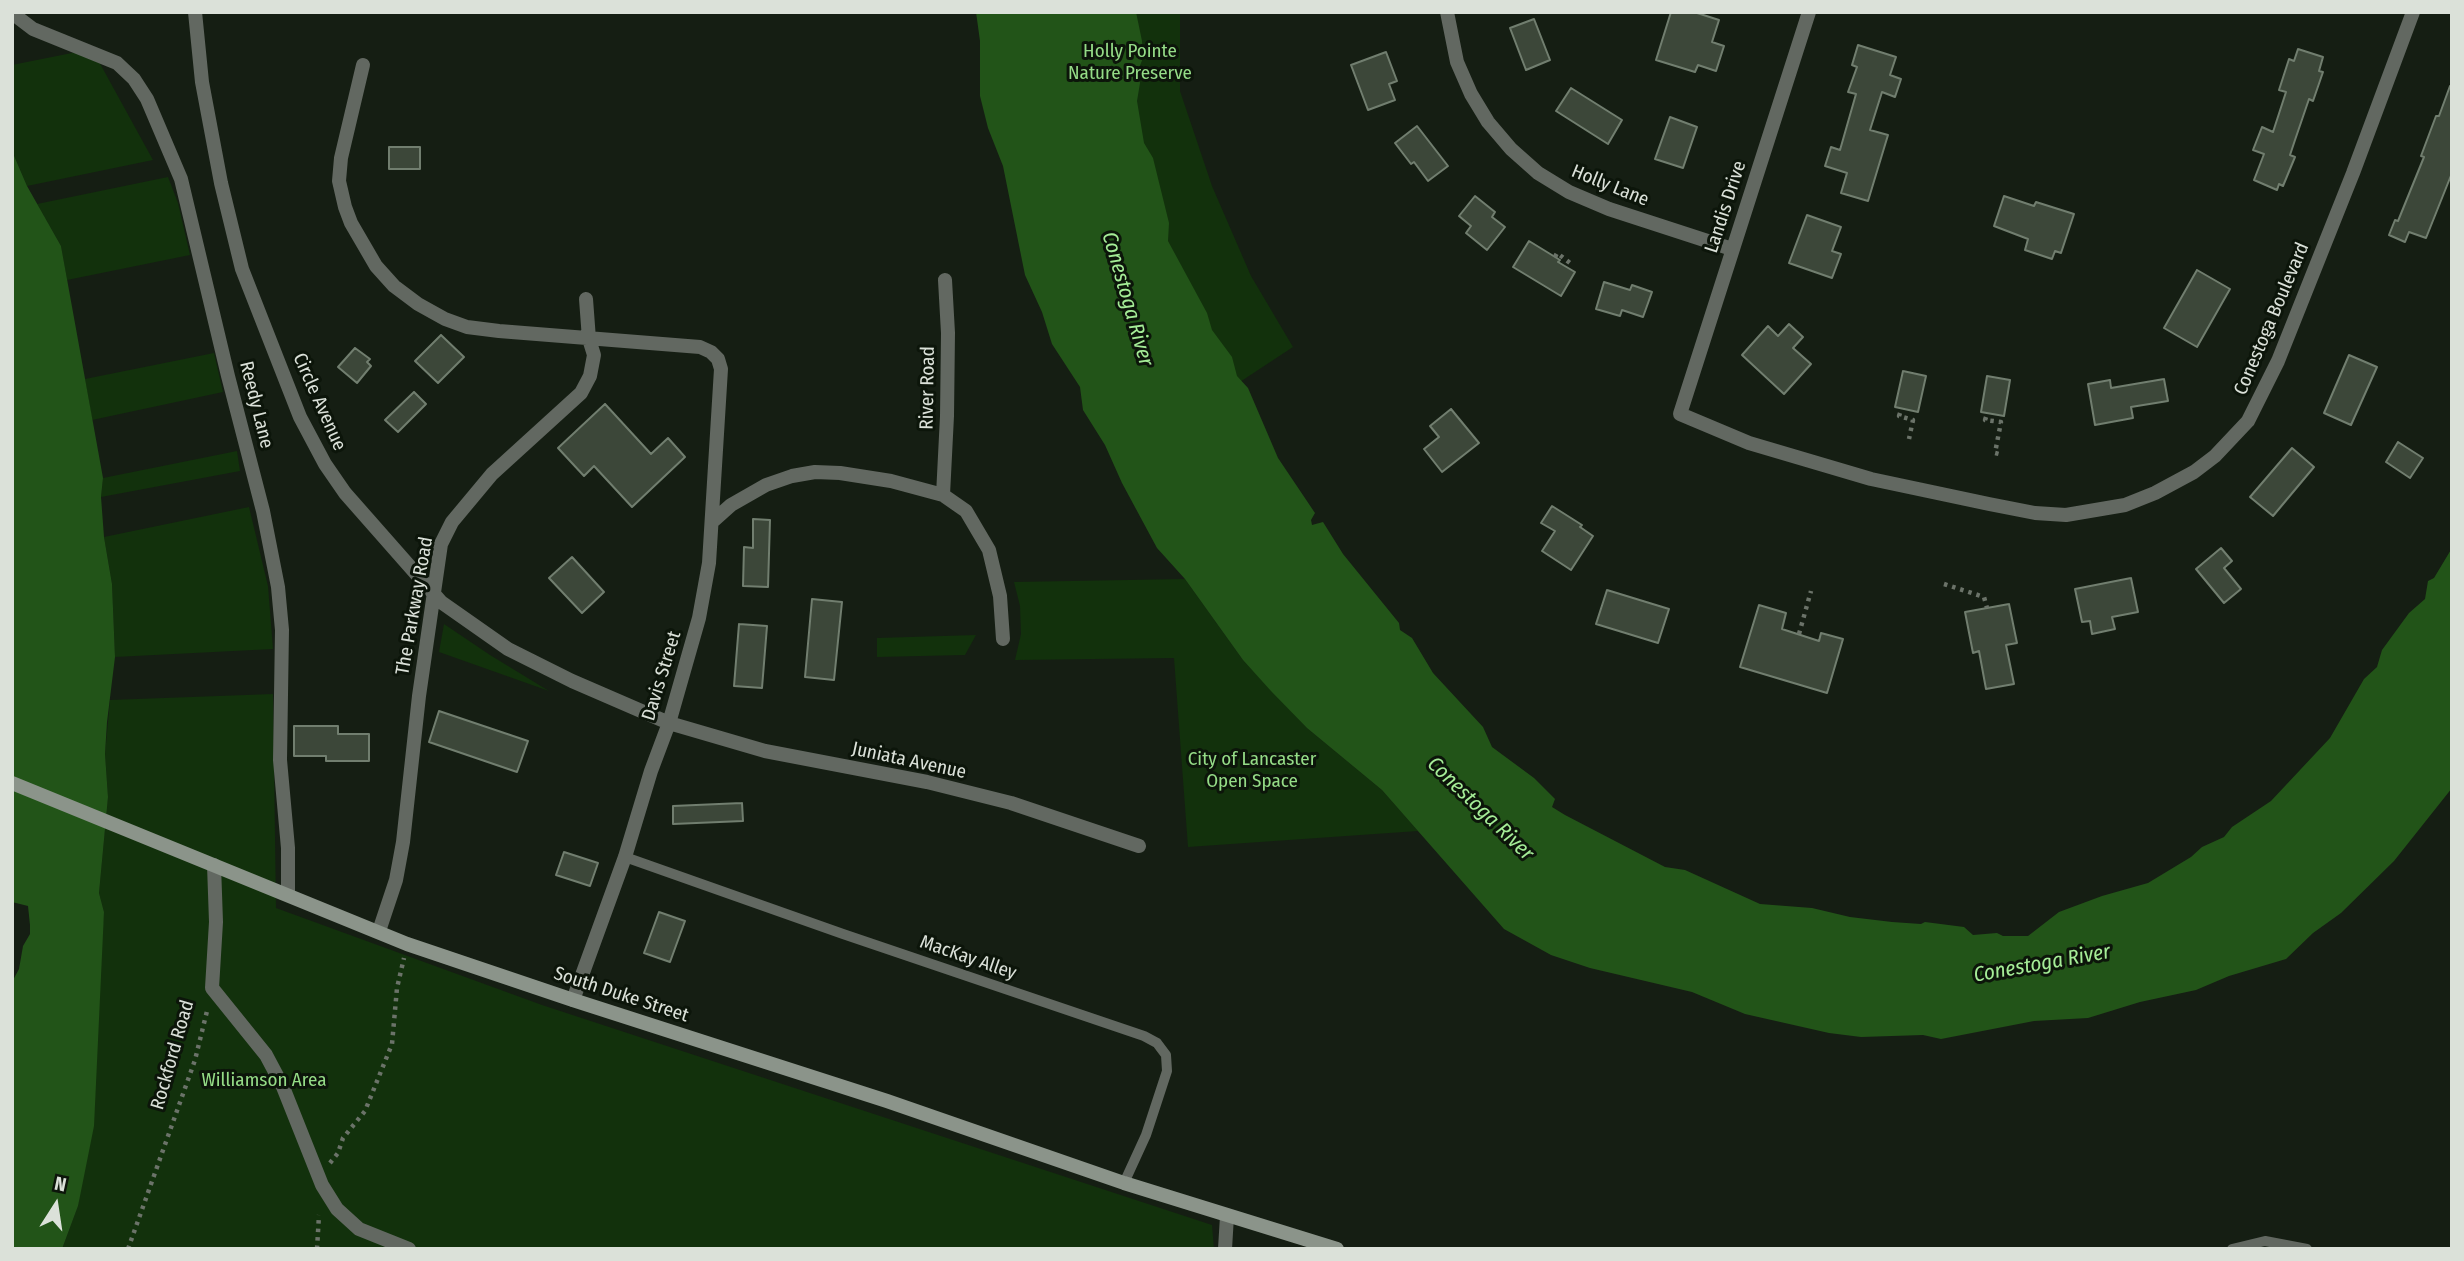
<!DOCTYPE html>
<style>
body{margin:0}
#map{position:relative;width:2464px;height:1261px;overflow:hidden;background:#151e13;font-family:"Fira Sans Condensed",sans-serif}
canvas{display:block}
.frame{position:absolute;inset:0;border:14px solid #dbe1d9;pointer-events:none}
.north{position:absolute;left:21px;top:1170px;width:70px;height:70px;-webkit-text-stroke:5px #0c150a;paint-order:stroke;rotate:12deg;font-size:19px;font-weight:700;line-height:28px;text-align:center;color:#dbe1d9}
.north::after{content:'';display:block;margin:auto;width:24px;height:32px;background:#dbe1d9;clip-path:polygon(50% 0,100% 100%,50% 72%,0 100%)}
</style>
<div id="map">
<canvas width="2464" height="1261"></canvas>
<div class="frame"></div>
<div class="north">N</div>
</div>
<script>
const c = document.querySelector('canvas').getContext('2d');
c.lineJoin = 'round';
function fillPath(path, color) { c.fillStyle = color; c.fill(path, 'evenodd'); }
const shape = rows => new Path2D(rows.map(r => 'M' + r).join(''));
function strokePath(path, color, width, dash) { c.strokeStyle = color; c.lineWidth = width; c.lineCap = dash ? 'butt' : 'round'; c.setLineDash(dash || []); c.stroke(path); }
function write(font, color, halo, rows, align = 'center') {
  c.font = font + ' "Fira Sans Condensed",sans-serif'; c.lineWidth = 6; c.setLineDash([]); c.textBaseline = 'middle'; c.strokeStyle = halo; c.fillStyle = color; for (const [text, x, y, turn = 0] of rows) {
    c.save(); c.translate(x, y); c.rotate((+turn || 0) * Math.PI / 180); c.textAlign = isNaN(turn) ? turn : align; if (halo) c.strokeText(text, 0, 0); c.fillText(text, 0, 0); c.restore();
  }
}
fillPath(shape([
 [1081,12,1180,12,1180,91,1212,186,1251,276,1293,347,1211,401],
 [92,49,153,160,27,186,12,151,12,65],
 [168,177,178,203,190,255,67,280,61,246,37,204],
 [214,353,223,392,92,420,85,379],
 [237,451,240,471,101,497,103,478],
 [249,507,268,586,273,649,115,657,112,584,104,537],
 [1185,579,1243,660,1307,728,1382,790,1418,831,1188,847,1174,658,1015,660,1021,634,1020,606,1014,582],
 [444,624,490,655,549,691,439,652],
 [976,635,965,655,877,657,877,638],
 [273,694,276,908,542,1005,1212,1225,1214,1249,62,1249,78,1206,104,912,99,893,108,797,105,754,110,700]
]), '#12310c');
fillPath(shape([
 [976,12,1136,12,1142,41,1143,58,1139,68,1140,83,1137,101,1144,143,1153,158,1169,223,1168,241,1207,313,1212,330,1232,357,1237,376,1248,388,1278,458,1315,513,1311,520,1312,525,1323,522,1343,554,1399,623,1400,630,1412,638,1433,673,1483,727,1492,747,1534,778,1555,799,1552,807,1565,815,1665,867,1685,870,1760,904,1812,908,1850,917,1892,922,1921,924,1925,922,1964,927,1973,935,1997,933,2003,936,2028,936,2059,912,2102,896,2148,883,2191,857,2202,847,2224,837,2232,827,2271,801,2330,738,2364,679,2377,667,2382,650,2409,613,2425,599,2428,581,2434,578,2452,548,2452,788,2394,861,2341,913,2313,933,2286,959,2229,976,2196,990,2140,1002,2088,1018,2034,1021,1941,1039,1923,1035,1861,1037,1829,1033,1745,1014,1692,992,1590,968,1551,955,1504,929,1382,790,1307,728,1271,691,1243,660,1185,579,1157,548,1122,483,1105,445,1083,410,1080,387,1052,344,1042,312,1025,275,1003,166,988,128,980,96,980,41],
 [12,151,27,186,61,246,103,478,101,497,104,537,112,584,115,657,107,722,105,754,108,797,99,893,104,912,94,1126,78,1206,62,1249,12,1249,12,982,19,969,23,946,30,934,30,925,28,906,12,902]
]), '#225418');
const building = shape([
 [1671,12,1694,12,1719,20,1712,42,1724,46,1716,71,1698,65,1695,72,1656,60,1671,12],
 [1534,19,1550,60,1526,70,1510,28,1534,19],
 [1858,45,1896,57,1890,75,1901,79,1895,97,1882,92,1870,130,1888,135,1868,201,1841,193,1847,173,1825,166,1831,147,1840,150,1856,94,1848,92,1857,67,1852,65,1858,45],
 [2298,49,2323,57,2319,71,2323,72,2313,101,2309,99,2295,140,2290,155,2295,157,2283,186,2279,184,2277,190,2254,180,2264,154,2253,150,2262,127,2273,132,2286,92,2279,90,2289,59,2294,61,2298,49],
 [1386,52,1397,81,1389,84,1395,100,1368,110,1351,65,1386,52],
 [2450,86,2452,86,2452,173,2426,238,2409,232,2405,242,2389,235,2395,220,2398,221,2424,157,2421,156,2436,116,2439,116,2450,86],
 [1571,88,1622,120,1608,144,1556,111,1571,88],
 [1670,117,1697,127,1683,168,1655,159,1670,117],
 [1417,126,1448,166,1428,181,1414,162,1411,164,1395,143,1417,126],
 [389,147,420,147,420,169,389,169,389,147],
 [1475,196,1495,212,1492,217,1505,227,1487,250,1466,233,1471,226,1459,216,1475,196],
 [2004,196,2034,206,2036,202,2074,214,2061,253,2055,251,2052,259,2025,250,2028,239,1994,226,2004,196],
 [1807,215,1841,227,1832,251,1841,254,1832,278,1789,263,1807,215],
 [1529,241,1560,260,1558,262,1575,272,1561,296,1513,267,1529,241],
 [2197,270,2230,289,2197,347,2164,328,2197,270],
 [1604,282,1630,290,1632,285,1652,292,1643,317,1622,310,1620,316,1596,309,1604,282],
 [1789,324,1803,337,1793,348,1811,364,1784,394,1742,355,1768,326,1778,336,1789,324],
 [441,335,464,357,438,383,415,361,441,335],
 [355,348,370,359,367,362,371,366,357,383,338,367,355,348],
 [2349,355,2377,367,2351,425,2324,413,2349,355],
 [1903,371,1926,376,1918,412,1895,407,1903,371],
 [1987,376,2010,380,2004,416,1981,412,1987,376],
 [2164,379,2168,401,2131,407,2133,418,2095,425,2088,384,2110,380,2111,388,2164,379],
 [414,392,426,404,398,432,385,420,414,392],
 [605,404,651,454,668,438,685,457,632,507,594,466,584,476,558,448,605,404],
 [1451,409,1479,443,1442,472,1424,449,1439,437,1430,426,1451,409],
 [2398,442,2423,458,2410,478,2386,462,2398,442],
 [2292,448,2314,467,2273,516,2250,497,2292,448],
 [1552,506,1582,525,1580,527,1593,536,1571,570,1542,551,1555,531,1541,523,1552,506],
 [753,519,770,520,768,587,743,586,744,547,753,548,753,519],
 [2221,548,2232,561,2224,568,2241,589,2224,603,2196,569,2221,548],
 [572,557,604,592,582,613,549,578,572,557],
 [2131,578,2138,612,2112,617,2115,629,2092,634,2090,621,2082,622,2075,589,2131,578],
 [1607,590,1669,609,1658,643,1596,624,1607,590],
 [812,599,842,602,834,680,805,677,812,599],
 [2009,604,2017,643,2006,645,2014,684,1986,689,1979,651,1973,653,1965,612,2009,604],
 [1759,605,1786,613,1782,629,1819,641,1821,633,1843,639,1827,693,1740,667,1759,605],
 [739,624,767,626,762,688,734,686,739,624],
 [439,711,528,741,517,772,429,742,439,711],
 [294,726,338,726,338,734,369,734,369,761,326,761,326,756,294,756,294,726],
 [742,803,743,821,673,824,673,806,742,803],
 [564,852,598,863,590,886,556,875,564,852],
 [659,912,685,921,670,962,644,953,659,912]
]);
fillPath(building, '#3c4739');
strokePath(building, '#717e6f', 2);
strokePath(shape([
 [1555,257,1557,253,1570,263],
 [1900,413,1899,416,1913,420,1909,439],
 [1986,417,1985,420,2001,422,1995,453,1999,454],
 [1944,584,1984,597,1987,608],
 [1799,634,1811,591],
 [330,1163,338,1153,343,1138,365,1111,392,1044,397,988,404,958],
 [128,1249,195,1060,207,1011],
 [317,1249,319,1215]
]), '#6b7369', 4.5, [3.5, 5]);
strokePath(shape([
 [625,857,843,934,1144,1036,1157,1043,1166,1055,1167,1071,1146,1135,1124,1183],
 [2232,1249,2265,1241,2307,1249]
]), '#626861', 10);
strokePath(shape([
 [195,12,202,82,221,183,242,269,300,417,325,464,345,493,441,602,508,649,572,681,669,723,765,751,927,782,1011,803,1139,846],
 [1447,12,1457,62,1471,94,1488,122,1511,149,1538,173,1569,192,1609,209,1732,249],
 [1809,12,1680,414,1749,443,1871,479,1989,504,2035,513,2066,515,2125,505,2155,493,2194,472,2215,456,2248,421,2278,361,2353,173,2413,12],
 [12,13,33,29,117,63,134,79,147,99,181,179,228,376,263,511,278,587,282,630,280,760,288,848,288,894],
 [363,65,341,158,339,181,345,207,351,223,376,266,394,286,418,304,445,319,467,327,499,331,700,347,711,352,718,359,721,369,709,563,699,618,669,723,651,771,625,857,573,1000],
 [943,495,947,416,948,333,945,280],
 [712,522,731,505,766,485,792,476,815,472,840,473,891,481,943,495,966,511,989,550,1000,596,1003,639],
 [214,865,216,922,212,988,266,1055,283,1087,322,1185,337,1209,359,1229,409,1249],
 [379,931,396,880,403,842,419,696,441,544,452,522,492,474,581,393,590,376,594,355,589,339,586,299],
 [1225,1249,1227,1216]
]), '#626861', 14);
strokePath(shape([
 [12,783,407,944,573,1000,887,1101,1124,1183,1337,1249]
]), '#8b948a', 14);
write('19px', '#95dc87', '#0c150a', [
 ["Holly Pointe",1130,52],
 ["Nature Preserve",1130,74],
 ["City of Lancaster",1252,760],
 ["Open Space",1252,782],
 ["Williamson Area",264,1081]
]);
write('19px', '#dbe1d9', '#0c150a', [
 ["Holly Lane",1610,186,22],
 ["Landis Drive",1726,207,-72],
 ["Conestoga Boulevard",2272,319,-67],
 ["River Road",928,388,-89],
 ["Circle Avenue",319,402,66],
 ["Reedy Lane",256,405,76],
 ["The Parkway Road",415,606,-80],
 ["Davis Street",662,676,-73],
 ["Juniata Avenue",909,761,12],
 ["MacKay Alley",968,958,19],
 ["South Duke Street",621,995,18],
 ["Rockford Road",173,1055,-74]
]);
write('italic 21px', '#a5ed97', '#0c150a', [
 ["Conestoga River",1127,299,74],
 ["Conestoga River",1480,809,44],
 ["Conestoga River",2042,964,-10]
]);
</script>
